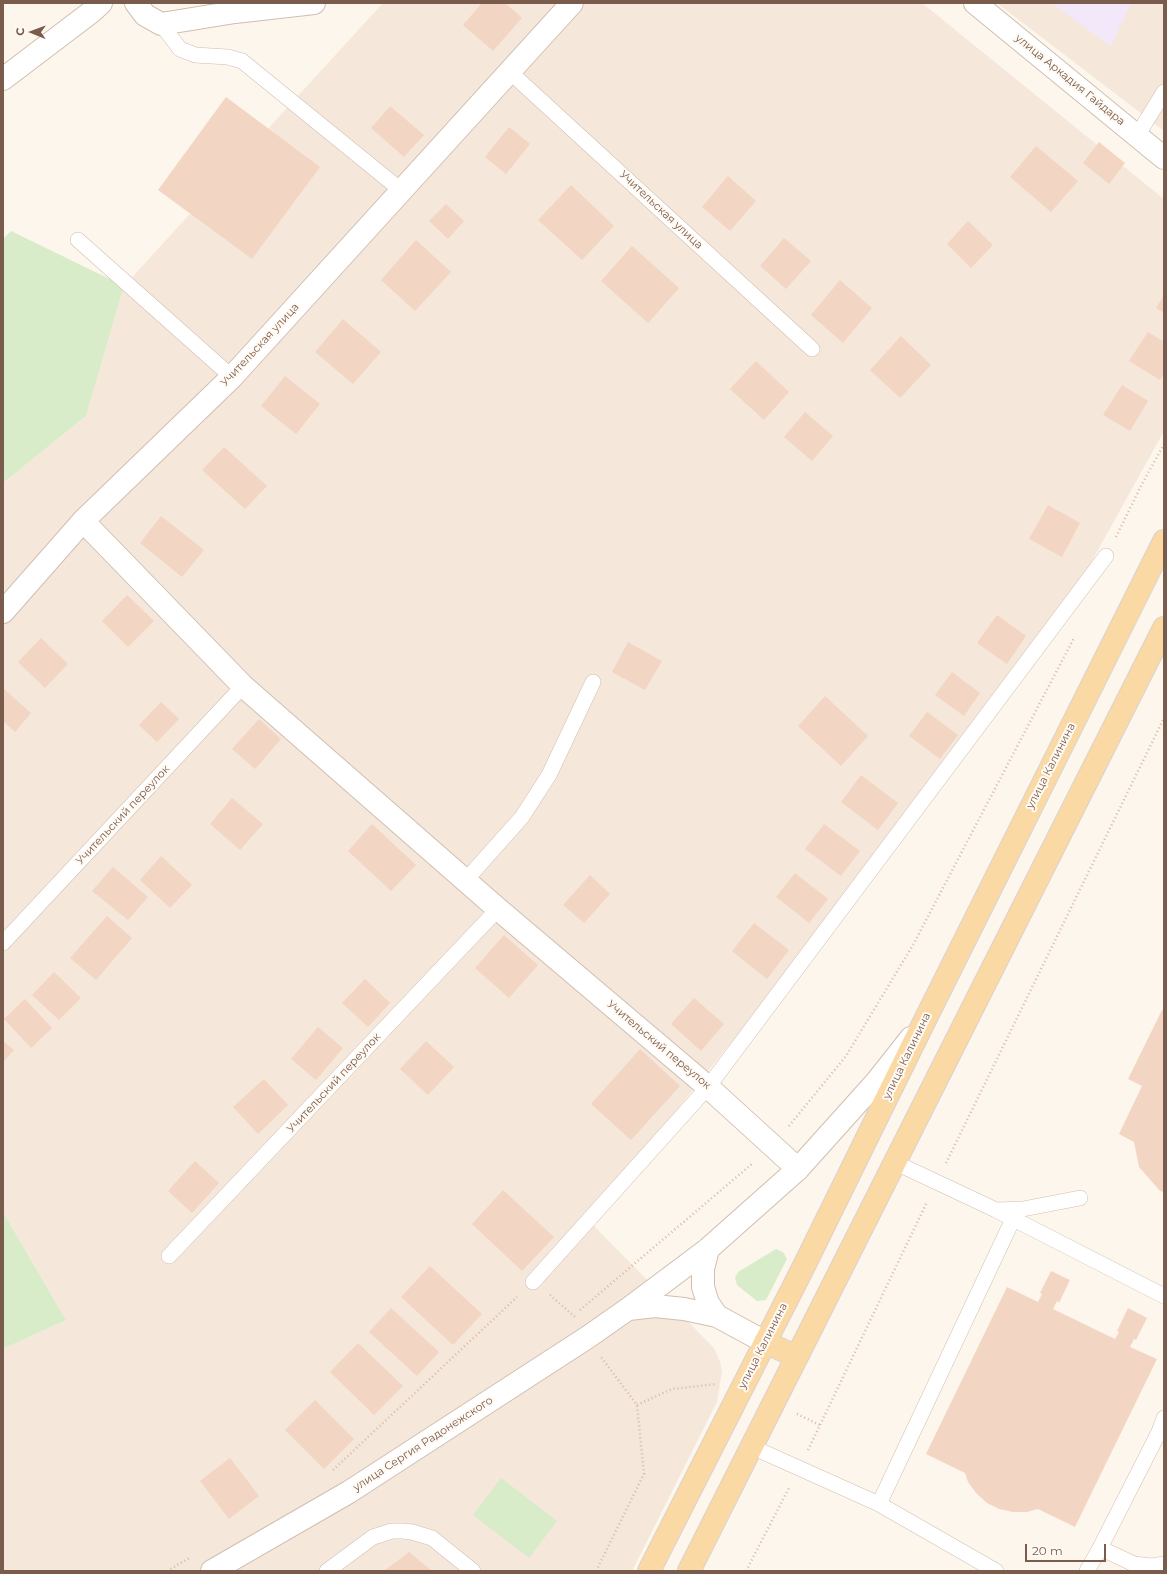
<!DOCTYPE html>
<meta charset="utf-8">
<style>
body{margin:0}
#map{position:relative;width:1167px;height:1574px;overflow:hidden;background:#fdf6ec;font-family:Montserrat,sans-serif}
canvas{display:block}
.frame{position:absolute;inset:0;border:4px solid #7a5c4d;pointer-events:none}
.north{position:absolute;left:12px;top:12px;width:40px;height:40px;-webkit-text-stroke:3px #fffaf3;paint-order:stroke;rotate:271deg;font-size:11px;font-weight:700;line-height:16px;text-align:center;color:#7a5c4d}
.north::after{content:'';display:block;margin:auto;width:14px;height:18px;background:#7a5c4d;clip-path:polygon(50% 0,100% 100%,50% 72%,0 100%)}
.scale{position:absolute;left:1025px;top:1544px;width:81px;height:18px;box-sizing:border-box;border:2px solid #7a5c4d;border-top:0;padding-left:5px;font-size:12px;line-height:14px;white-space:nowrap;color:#7a5c4d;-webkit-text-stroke:3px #fffaf3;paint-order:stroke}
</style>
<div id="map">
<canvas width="1167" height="1574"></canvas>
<div class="frame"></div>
<div class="north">С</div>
<div class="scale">20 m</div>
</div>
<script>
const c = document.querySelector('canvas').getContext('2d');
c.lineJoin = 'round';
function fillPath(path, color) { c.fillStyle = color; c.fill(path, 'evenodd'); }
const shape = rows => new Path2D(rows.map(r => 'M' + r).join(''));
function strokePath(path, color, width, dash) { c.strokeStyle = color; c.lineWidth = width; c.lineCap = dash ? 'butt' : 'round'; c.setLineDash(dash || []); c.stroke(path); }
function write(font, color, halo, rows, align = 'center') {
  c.font = font + ' Montserrat,sans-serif'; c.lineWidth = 4; c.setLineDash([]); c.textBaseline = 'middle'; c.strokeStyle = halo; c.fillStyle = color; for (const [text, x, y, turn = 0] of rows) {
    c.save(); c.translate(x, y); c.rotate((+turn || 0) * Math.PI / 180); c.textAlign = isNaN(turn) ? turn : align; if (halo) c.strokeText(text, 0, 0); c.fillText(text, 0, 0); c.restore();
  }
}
fillPath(shape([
 [383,3,922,3,1164,199,1164,431,1062,615,800,957,588,1220,714,1348,720,1362,722,1372,717,1402,632,1571,3,1571,3,1349,66,1320,3,1212,3,483,86,416,124,286],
 [997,3,1164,3,1164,131]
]), '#f5e8da');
fillPath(shape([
 [1051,3,1131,3,1111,46]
]), '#f3e8fa');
fillPath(shape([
 [11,231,124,286,86,416,3,483,3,239],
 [3,1212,66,1320,3,1349],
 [776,1249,783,1252,787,1259,766,1300,757,1301,737,1285,735,1278,738,1272],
 [501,1478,557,1521,529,1558,473,1515]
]), '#d8ecc9');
fillPath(shape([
 [482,3,505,3,522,18,493,51,463,25],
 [226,97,320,167,252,259,158,190],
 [390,106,424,135,404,157,371,128],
 [509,127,530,144,506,174,485,157],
 [1099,142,1125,163,1109,184,1083,163],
 [1036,146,1078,181,1051,212,1010,177],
 [728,176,756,201,730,231,702,207],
 [571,185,614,226,582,260,538,220],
 [446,204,464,221,448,239,429,221],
 [968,221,993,245,971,268,947,244],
 [784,238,811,261,786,289,760,266],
 [416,240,451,272,415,311,381,280],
 [632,246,679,288,648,323,601,281],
 [840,280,872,308,843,343,811,315],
 [1164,295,1164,313,1156,308],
 [343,319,381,352,353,384,315,352],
 [1148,332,1164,342,1164,374,1160,380,1129,361],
 [901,336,931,365,900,398,870,370],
 [756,361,789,392,764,420,730,389],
 [285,376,320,404,296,434,261,406],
 [1122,385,1148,401,1130,431,1103,415],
 [805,412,833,436,812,461,784,437],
 [224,447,267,486,245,509,202,470],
 [1048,505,1080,523,1062,557,1029,539],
 [161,516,204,550,182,577,140,543],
 [127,595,154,621,128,647,102,621],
 [997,615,1026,636,1007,664,977,643],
 [41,638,68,664,45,688,18,662],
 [628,642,662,661,645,690,612,672],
 [952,672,980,693,964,716,935,695],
 [4,689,31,713,15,732,3,721,3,690],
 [825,696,868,736,841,766,798,726],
 [161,702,179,719,157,742,139,725],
 [927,712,958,735,940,759,909,736],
 [259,719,281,739,255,769,232,749],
 [861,775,898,803,878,830,841,802],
 [232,798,263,824,240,850,210,824],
 [372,824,416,865,391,891,348,851],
 [824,824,860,851,841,876,805,849],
 [161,856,192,885,170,908,140,880],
 [113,867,148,897,128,920,92,891],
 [795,873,828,899,809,923,776,897],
 [590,875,610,894,584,923,563,905],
 [107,916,132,938,96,980,70,958],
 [754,923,789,950,767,979,732,951],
 [504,935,538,965,509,998,475,968],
 [54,972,81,998,59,1020,32,995],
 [365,979,390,1003,368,1027,342,1003],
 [694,998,724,1024,701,1051,671,1024],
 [25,999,52,1028,31,1048,4,1019],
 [1164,1009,1164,1192,1160,1191,1139,1167,1134,1142,1119,1134,1142,1086,1128,1079,1162,1010],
 [318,1027,343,1048,316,1080,291,1059],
 [3,1041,14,1050,3,1062],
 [426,1041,454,1067,428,1095,400,1069],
 [640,1049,680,1086,631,1140,591,1104],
 [264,1079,288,1105,258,1134,233,1107],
 [195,1161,219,1183,192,1213,168,1191],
 [503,1190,554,1237,522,1271,472,1224],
 [430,1266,482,1314,453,1345,401,1297],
 [1051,1271,1070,1280,1059,1303,1057,1301,1053,1309,1115,1339,1119,1332,1117,1331,1128,1308,1147,1318,1136,1340,1134,1339,1130,1347,1157,1359,1075,1527,1038,1509,1027,1512,1013,1512,999,1509,987,1503,976,1493,968,1482,965,1473,926,1454,1007,1287,1038,1302,1042,1294,1040,1293],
 [391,1308,439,1352,417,1376,369,1332],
 [358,1343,403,1386,374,1415,330,1372],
 [315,1400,354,1439,324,1469,285,1430],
 [230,1458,259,1496,229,1519,200,1481],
 [409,1552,432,1571,384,1571]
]), '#f3d5c3');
const service = shape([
 [161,24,180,49,195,55,228,57,242,61,402,191],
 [510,72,812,349],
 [1137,136,1164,92],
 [78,240,232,377],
 [465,881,522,817,549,775,593,682],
 [3,943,243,686],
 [894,1162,996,1210,1164,1296],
 [997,1210,1023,1209,1080,1198],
 [169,1256,498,909],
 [533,1282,708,1087,1106,556],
 [752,1447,879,1504,996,1571],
 [879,1504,1013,1219],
 [1100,1548,1134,1564,1152,1566,1164,1564],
 [327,1571,373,1537,392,1531,402,1531,412,1532,432,1538,473,1571],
 [1087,1571,1100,1548,1159,1432,1164,1418]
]);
const minor = shape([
 [136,3,145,15,161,24,235,12,314,3],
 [975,3,1164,158],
 [3,79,90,13,101,3],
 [83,521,243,686,498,909,708,1087,798,1169],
 [3,612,83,521,232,377,572,3]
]);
const tertiary = shape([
 [708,1249,703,1269,703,1287,708,1303,717,1316],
 [629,1309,655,1306,684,1309,717,1316,765,1342],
 [212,1571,349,1492,588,1337,628,1309,708,1249,798,1169,877,1081,911,1038]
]);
const primary = shape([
 [765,1342,797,1357],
 [649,1571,803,1268,925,1020,1164,541],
 [689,1571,1164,628]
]);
strokePath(service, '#d1beb0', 16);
strokePath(minor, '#d1beb0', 24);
strokePath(tertiary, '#d1beb0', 24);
strokePath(primary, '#dad1cd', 24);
strokePath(shape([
 [1116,537,1141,486,1164,444],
 [789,1126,846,1056,913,945,1074,638],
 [946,1163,1164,718],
 [550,1295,575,1317],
 [580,1310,753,1163],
 [637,1405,672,1389,717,1384],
 [797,1414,820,1425],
 [808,1450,927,1202],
 [333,1470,517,1297],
 [167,1571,191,1557],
 [596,1571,644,1474,637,1405,601,1357],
 [746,1571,790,1486]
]), '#d9b8a5', 2.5, [1, 3]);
strokePath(service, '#fff', 15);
strokePath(minor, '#fff', 22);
strokePath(tertiary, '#fff', 22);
strokePath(primary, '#fbd9a5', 22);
write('11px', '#7a5c4d', '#fffaf3', [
 ["улица Аркадия Гайдара",1070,80,39],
 ["Учительская улица",661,210,43],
 ["Учительская улица",260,345,-47],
 ["улица Калинина",1051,766,-63],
 ["Учительский переулок",123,815,-47],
 ["Учительский переулок",659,1045,40],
 ["улица Калинина",907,1056,-64],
 ["Учительский переулок",334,1083,-47],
 ["улица Калинина",763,1346,-63],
 ["улица Сергия Радонежского",423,1444,-33]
]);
</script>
